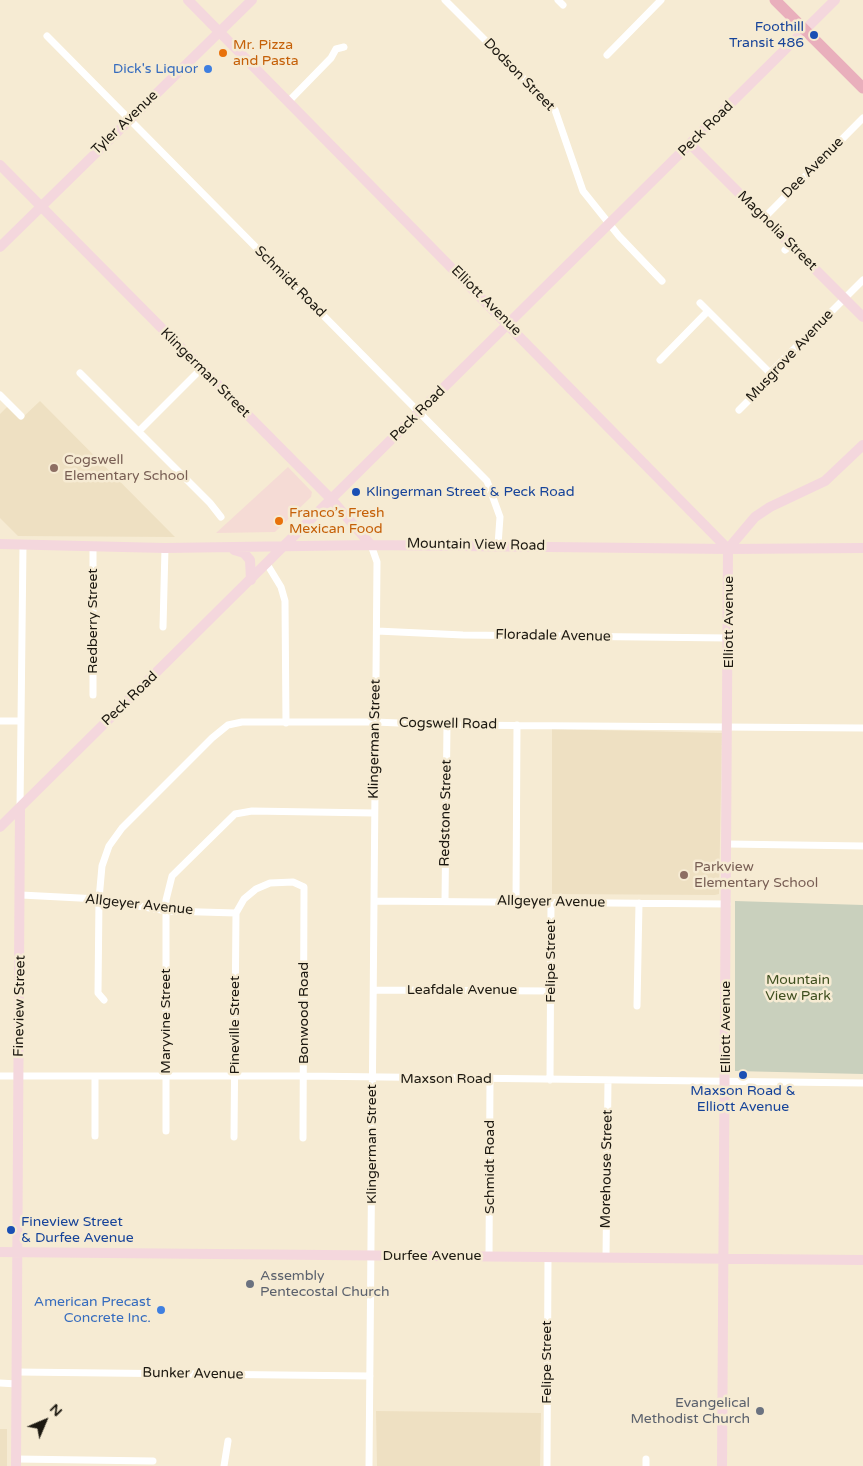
<!DOCTYPE html>
<meta charset="utf-8">
<style>
body{margin:0}
#map{position:relative;width:863px;height:1466px;overflow:hidden;background:#f6ebd3;font-family:"Varela Round",sans-serif}
canvas{display:block}
.north{position:absolute;left:20px;top:1396px;width:50px;height:50px;-webkit-text-stroke:4px #f6ebd3;paint-order:stroke;rotate:45deg;font-size:14px;font-weight:700;line-height:20px;text-align:center;color:#1c1810}
.north::after{content:'';display:block;margin:auto;width:18px;height:22px;background:#1c1810;clip-path:polygon(50% 0,100% 100%,50% 72%,0 100%)}
</style>
<div id="map">
<canvas width="863" height="1466"></canvas>
<div class="north">N</div>
</div>
<script>
const c = document.querySelector('canvas').getContext('2d');
c.lineJoin = 'round';
function fillPath(path, color) { c.fillStyle = color; c.fill(path, 'evenodd'); }
const shape = rows => new Path2D(rows.map(r => 'M' + r).join(''));
function strokePath(path, color, width, dash) { c.strokeStyle = color; c.lineWidth = width; c.lineCap = dash ? 'butt' : 'round'; c.setLineDash(dash || []); c.stroke(path); }
function write(font, color, halo, rows, align = 'center') {
  c.font = font + ' "Varela Round",sans-serif'; c.lineWidth = 5; c.setLineDash([]); c.textBaseline = 'middle'; c.strokeStyle = halo; c.fillStyle = color; for (const [text, x, y, turn = 0] of rows) {
    c.save(); c.translate(x, y); c.rotate((+turn || 0) * Math.PI / 180); c.textAlign = isNaN(turn) ? turn : align; if (halo) c.strokeText(text, 0, 0); c.fillText(text, 0, 0); c.restore();
  }
}
fillPath(shape([
 [288,467,312,492,311,497,275,532,216,533]
]), '#f5dbd5');
fillPath(shape([
 [40,401,175,537,18,536,0,518,0,414,9,405,22,418],
 [552,729,722,733,719,894,715,895,552,894],
 [376,1411,541,1413,540,1466,377,1466],
 [0,1429,7,1429,7,1466,0,1466]
]), '#eee0c2');
fillPath(shape([
 [735,901,863,905,863,1074,735,1071]
]), '#c9d0bd');
strokePath(shape([
 [445,0,555,110,583,191,619,236,662,281],
 [558,0,563,5],
 [47,36,487,481,500,517,498,545],
 [607,55,661,0],
 [289,101,331,58,336,49,344,47],
 [764,218,863,118],
 [785,250,791,245],
 [700,303,770,373],
 [660,360,708,311],
 [80,373,210,503,221,517],
 [0,395,21,416],
 [739,410,770,379,770,373,863,280],
 [139,431,201,369],
 [267,564,281,587,285,601,286,723],
 [163,627,165,548],
 [377,631,463,635,729,638],
 [93,695,93,547],
 [0,721,20,721],
 [20,808,23,545],
 [728,844,863,846],
 [21,895,99,899,167,911,236,913,244,899,256,889,270,883,293,882,304,887,303,1138],
 [374,901,727,904],
 [445,901,447,725],
 [516,902,517,725],
 [374,990,551,991],
 [104,1000,98,993,99,899,102,866,109,846,122,828,212,738,228,725,242,722,375,722,447,725,863,728],
 [637,1006,639,903],
 [0,1076,304,1076,863,1083],
 [95,1076,95,1136],
 [550,1080,551,903],
 [166,1131,166,900,172,876,235,814,252,811,374,813],
 [234,1137,236,913],
 [489,1256,490,1079],
 [606,1257,608,1080],
 [17,1372,370,1376],
 [0,1383,17,1384],
 [16,1459,153,1461],
 [224,1466,228,1441],
 [369,1466,377,562,371,545],
 [547,1466,548,1258],
 [646,1466,646,1459]
]), '#fff', 7);
strokePath(shape([
 [188,0,728,549,722,1466],
 [691,145,863,317],
 [0,165,332,500,371,545],
 [0,247,252,0],
 [0,544,165,548,371,545,728,549,863,548],
 [728,549,755,517,770,507,825,481,863,445],
 [234,550,244,553,250,560,251,580],
 [0,827,835,0],
 [0,1252,863,1260],
 [16,1466,20,808]
]), '#f4d7dd', 10);
strokePath(shape([
 [775,0,863,88]
]), '#e9afbc', 11);
for (const [x, y, r, color] of [
 [814,35,5,"#1a4fb4"],
 [223,53,5,"#e8710a"],
 [208,69,5,"#3f7fe0"],
 [54,468,5,"#8d6e63"],
 [356,492,5,"#1a4fb4"],
 [279,521,5,"#e8710a"],
 [684,875,5,"#8d6e63"],
 [743,1075,5,"#1a4fb4"],
 [11,1230,5,"#1a4fb4"],
 [250,1284,5,"#6b7280"],
 [161,1310,5,"#3f7fe0"],
 [760,1411,5,"#6b7280"]
]) { const dot = new Path2D(); dot.arc(x, y, r, 0, 2 * Math.PI); c.fillStyle = color; c.fill(dot); strokePath(dot, '#f6ebd3', 2); }
write('14px', '#164399', '#f6ebd3', [
 ["Foothill",804,27,"right"],
 ["Transit 486",804,43,"right"],
 ["Klingerman Street & Peck Road",366,492],
 ["Maxson Road &",743,1091,"center"],
 ["Elliott Avenue",743,1107,"center"],
 ["Fineview Street",21,1222],
 ["& Durfee Avenue",21,1238]
], 'left');
write('14px', '#c56008', '#f6ebd3', [
 ["Mr. Pizza",233,45],
 ["and Pasta",233,61],
 ["Franco’s Fresh",289,513],
 ["Mexican Food",289,529]
], 'left');
write('14px', '#366cbe', '#f6ebd3', [
 ["Dick's Liquor",198,69],
 ["American Precast",151,1302],
 ["Concrete Inc.",151,1318]
], 'right');
write('14px', '#1c1810', '#f6ebd3', [
 ["Dodson Street",519,75,46],
 ["Tyler Avenue",125,123,-44],
 ["Peck Road",706,129,-45],
 ["Dee Avenue",813,168,-45],
 ["Magnolia Street",777,231,45],
 ["Schmidt Road",290,282,45],
 ["Elliott Avenue",486,301,45],
 ["Musgrove Avenue",790,356,-47],
 ["Klingerman Street",205,373,45],
 ["Peck Road",418,414,-45],
 ["Mountain View Road",476,545,1],
 ["Redberry Street",93,621,-90],
 ["Elliott Avenue",729,622,-90],
 ["Floradale Avenue",553,636,1],
 ["Peck Road",130,699,-44],
 ["Cogswell Road",448,724,1],
 ["Klingerman Street",375,739,-89],
 ["Redstone Street",446,813,-89],
 ["Allgeyer Avenue",551,902,1],
 ["Allgeyer Avenue",139,905,6],
 ["Felipe Street",551,961,-90],
 ["Leafdale Avenue",462,990],
 ["Fineview Street",20,1006,-89],
 ["Bonwood Road",304,1013,-90],
 ["Maryvine Street",166,1021,-90],
 ["Pineville Street",235,1025,-90],
 ["Elliott Avenue",726,1027,-90],
 ["Maxson Road",446,1079],
 ["Klingerman Street",372,1144,-90],
 ["Schmidt Road",490,1167,-90],
 ["Morehouse Street",607,1169,-89],
 ["Durfee Avenue",432,1256],
 ["Felipe Street",547,1362,-90],
 ["Bunker Avenue",193,1374,1]
]);
write('14px', '#785e54', '#f6ebd3', [
 ["Cogswell",64,460],
 ["Elementary School",64,476],
 ["Parkview",694,867],
 ["Elementary School",694,883]
], 'left');
write('14px', '#3f4f1f', '#f6ebd3', [
 ["Mountain",798,980],
 ["View Park",798,996]
]);
write('14px', '#5b616d', '#f6ebd3', [
 ["Assembly",260,1276],
 ["Pentecostal Church",260,1292],
 ["Evangelical",750,1403,"right"],
 ["Methodist Church",750,1419,"right"]
], 'left');
</script>
